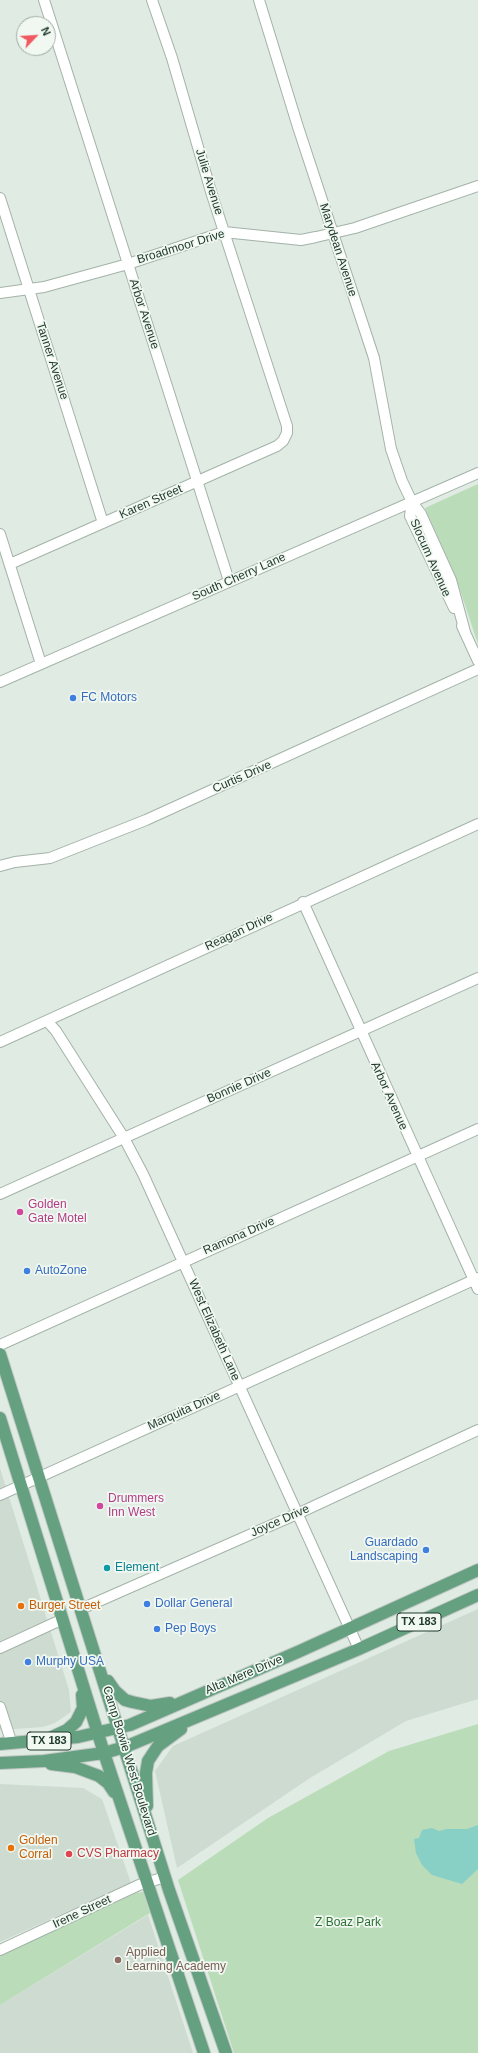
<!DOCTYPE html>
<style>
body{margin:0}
#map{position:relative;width:478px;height:2053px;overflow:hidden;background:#e0ebe3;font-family:Arial,sans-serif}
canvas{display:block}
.north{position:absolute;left:16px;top:16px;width:40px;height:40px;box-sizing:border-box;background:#f1f8f2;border:1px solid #9eaca3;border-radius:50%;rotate:65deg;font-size:11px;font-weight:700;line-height:16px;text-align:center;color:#213b2c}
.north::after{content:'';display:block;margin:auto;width:14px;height:18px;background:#f05960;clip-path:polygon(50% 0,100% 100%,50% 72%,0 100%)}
</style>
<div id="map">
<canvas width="478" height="2053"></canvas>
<div class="north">N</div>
</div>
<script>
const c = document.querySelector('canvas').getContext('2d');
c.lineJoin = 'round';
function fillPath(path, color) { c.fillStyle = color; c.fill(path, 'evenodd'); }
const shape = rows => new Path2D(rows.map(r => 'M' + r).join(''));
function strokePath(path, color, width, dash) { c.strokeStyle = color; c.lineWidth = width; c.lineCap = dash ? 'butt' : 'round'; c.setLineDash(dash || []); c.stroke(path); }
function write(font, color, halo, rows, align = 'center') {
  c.font = font + ' Arial,sans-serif'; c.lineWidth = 3.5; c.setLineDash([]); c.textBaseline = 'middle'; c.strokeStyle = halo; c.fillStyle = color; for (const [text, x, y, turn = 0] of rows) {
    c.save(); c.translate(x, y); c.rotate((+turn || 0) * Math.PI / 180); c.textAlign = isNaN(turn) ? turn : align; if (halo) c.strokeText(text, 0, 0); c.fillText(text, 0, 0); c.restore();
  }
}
fillPath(shape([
 [0,1468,69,1690,71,1712,55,1723,43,1727,0,1730],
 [478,1609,478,1699,406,1721,310,1778,177,1868,155,1771,173,1746],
 [0,1784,83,1788,102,1799,131,1883,0,1942],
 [148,1915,193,2053,0,2053,0,2005]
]), '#cedbd1');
fillPath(shape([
 [478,484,478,644,455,575,425,508],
 [478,1724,478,2053,234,2053,178,1880,268,1818,389,1751],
 [143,1892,150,1913,0,2005,0,1955,136,1893]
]), '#badcb9');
fillPath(shape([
 [478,1825,478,1869,462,1884,432,1875,422,1865,416,1853,414,1839,419,1838,422,1830,432,1828,439,1831,447,1829,467,1829]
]), '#88d0c6');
const minor = shape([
 [44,0,229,581],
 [259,0,298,127,374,358,391,449,402,481,412,502,421,514,451,580,465,632],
 [0,198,103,523],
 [0,293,44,287,128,264,224,232,301,240,316,237,355,228,478,186],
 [412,502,410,516,454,608],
 [0,534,41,664],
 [10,564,277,446,283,441,287,433,287,426,212,195,172,58,152,0],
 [462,626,478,661],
 [0,682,478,473],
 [0,866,15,862,50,858,146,820,478,669],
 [303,902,478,1289],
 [48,1022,56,1031,124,1138,143,1174,359,1649],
 [0,1042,478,824],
 [0,1194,478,978],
 [0,1345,478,1129],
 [0,1495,478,1278],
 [81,1609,297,1514,478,1430],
 [0,1648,63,1619],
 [0,1707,12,1744],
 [0,1950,139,1885,165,1877]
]);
const major = shape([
 [0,1354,169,1890,226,2053],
 [0,1418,104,1753,204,2053],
 [108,1681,115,1691,125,1700,132,1702,151,1706,170,1703],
 [52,1737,67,1730,76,1722,83,1708,82,1695],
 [0,1744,78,1737,130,1725,300,1651,478,1570],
 [0,1763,44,1761,104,1753,125,1747,359,1649,478,1595],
 [51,1764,75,1767,99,1776,108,1783,114,1792],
 [147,1806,146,1773,148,1761,158,1746,181,1729]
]);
strokePath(minor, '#a3b3a8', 12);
strokePath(major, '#c1c8c4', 14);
strokePath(minor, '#fff', 10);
strokePath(major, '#65a080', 12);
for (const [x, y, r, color] of [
 [73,698,4,"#3f7fe0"],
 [20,1212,4,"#d1479c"],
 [27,1271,4,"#3f7fe0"],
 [100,1506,4,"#d1479c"],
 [426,1550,4,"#3f7fe0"],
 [107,1568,4,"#0f9aa8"],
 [147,1604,4,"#3f7fe0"],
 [21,1606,4,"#e8710a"],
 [157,1629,4,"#3f7fe0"],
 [28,1662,4,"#3f7fe0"],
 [11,1848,4,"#e8710a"],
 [69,1854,4,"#e0444e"],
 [118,1960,4,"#8d6e63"]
]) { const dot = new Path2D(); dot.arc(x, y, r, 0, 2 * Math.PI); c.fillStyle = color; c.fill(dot); strokePath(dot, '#f1f8f2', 1.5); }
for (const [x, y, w] of [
 [419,1622,44],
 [49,1741,44]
]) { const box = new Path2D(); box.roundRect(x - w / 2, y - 9, w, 18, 3); c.fillStyle = '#f1f8f2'; c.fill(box); strokePath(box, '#213b2c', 1); }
write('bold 11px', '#213b2c', null, [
 ["TX 183",419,1622],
 ["TX 183",49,1741]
]);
write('12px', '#213b2c', '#f1f8f2', [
 ["Julie Avenue",209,182,73],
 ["Broadmoor Drive",181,247,-17],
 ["Marydean Avenue",338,250,72],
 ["Arbor Avenue",144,314,72],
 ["Tanner Avenue",52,361,72],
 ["Karen Street",151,502,-24],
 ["Slocum Avenue",430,558,66],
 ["South Cherry Lane",239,577,-24],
 ["Curtis Drive",242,777,-24],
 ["Reagan Drive",239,932,-25],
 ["Bonnie Drive",239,1086,-24],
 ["Arbor Avenue",389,1096,66],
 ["Ramona Drive",239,1236,-24],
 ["West Elizabeth Lane",214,1330,66],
 ["Marquita Drive",184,1411,-24],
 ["Joyce Drive",280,1521,-24],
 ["Alta Mere Drive",244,1675,-23],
 ["Camp Bowie West Boulevard",129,1761,73],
 ["Irene Street",82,1912,-25]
]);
write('12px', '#366cbe', '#f1f8f2', [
 ["FC Motors",81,698],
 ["AutoZone",35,1271],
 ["Guardado",418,1543,"right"],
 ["Landscaping",418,1557,"right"],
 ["Dollar General",155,1604],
 ["Pep Boys",165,1629],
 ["Murphy USA",36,1662]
], 'left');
write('12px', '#b23c85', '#f1f8f2', [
 ["Golden",28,1205],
 ["Gate Motel",28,1219],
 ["Drummers",108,1499],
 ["Inn West",108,1513]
], 'left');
write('12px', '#0d838f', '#f1f8f2', [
 ["Element",115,1568]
], 'left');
write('12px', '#c56008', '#f1f8f2', [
 ["Burger Street",29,1606],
 ["Golden",19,1841],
 ["Corral",19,1855]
], 'left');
write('12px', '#be3a42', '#f1f8f2', [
 ["CVS Pharmacy",77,1854]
], 'left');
write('12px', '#2c7133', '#f1f8f2', [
 ["Z Boaz Park",348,1923]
]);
write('12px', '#785e54', '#f1f8f2', [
 ["Applied",126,1953],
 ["Learning Academy",126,1967]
], 'left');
</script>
